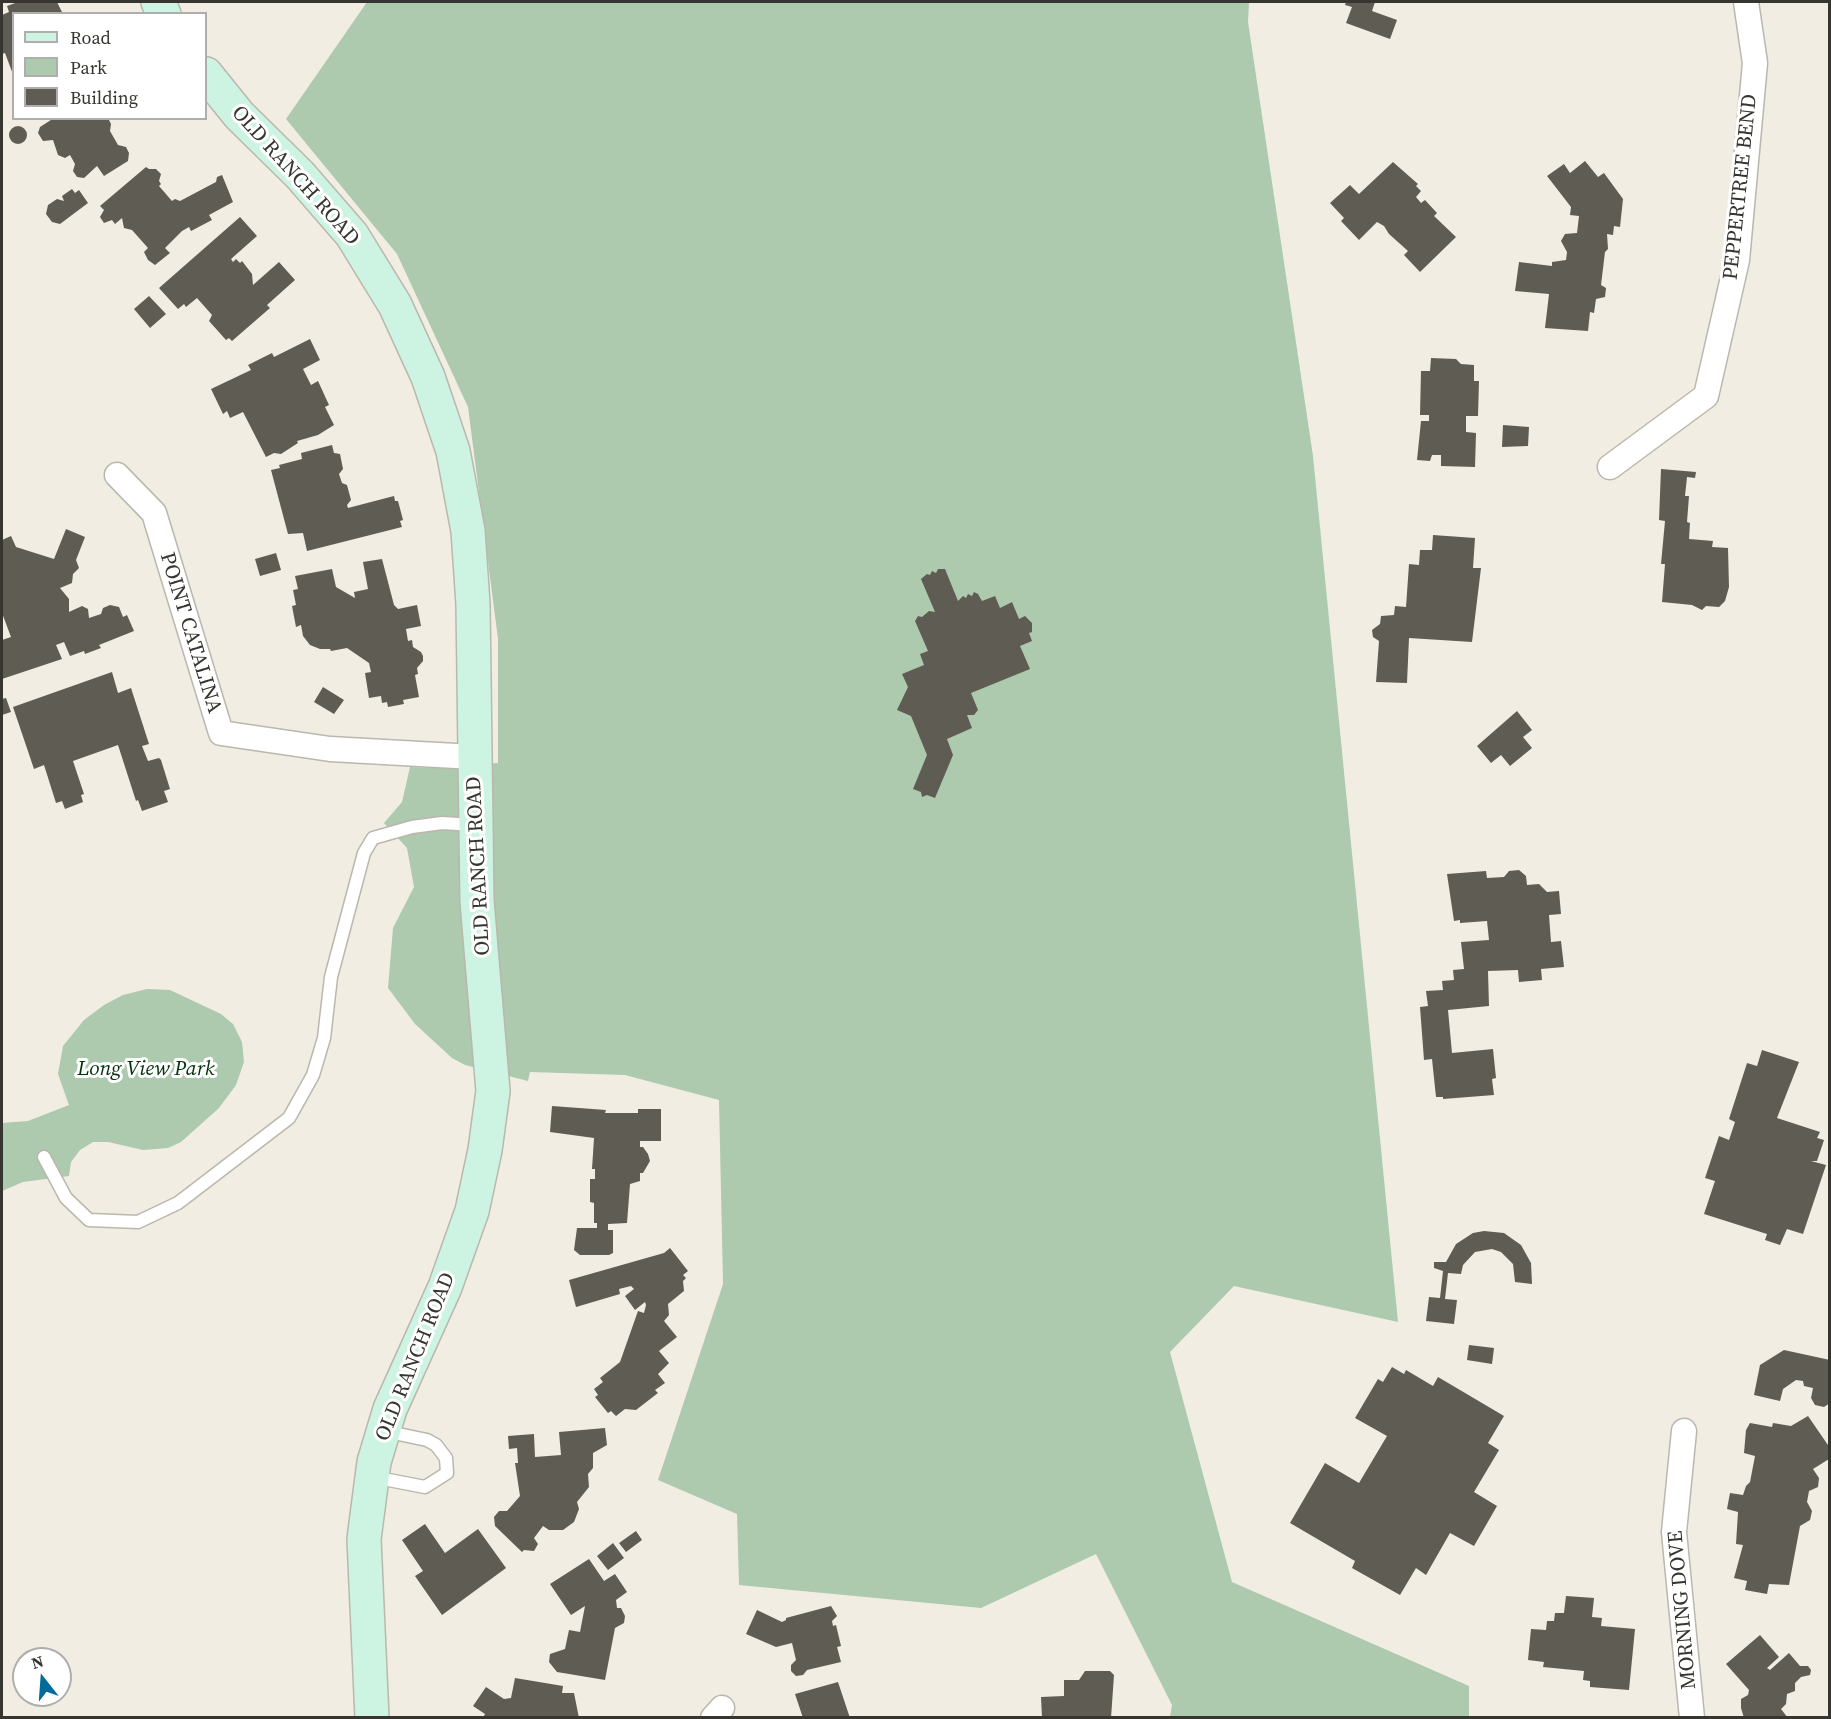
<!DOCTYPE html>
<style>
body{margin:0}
#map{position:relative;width:1831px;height:1719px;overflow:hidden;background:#f1ede2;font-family:"Source Serif 4",serif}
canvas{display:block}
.frame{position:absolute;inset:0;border:3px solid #363530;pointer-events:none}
.legend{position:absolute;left:12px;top:12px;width:195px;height:108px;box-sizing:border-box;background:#fff;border:2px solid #afaeac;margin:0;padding:8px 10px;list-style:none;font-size:18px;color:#363530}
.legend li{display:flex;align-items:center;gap:12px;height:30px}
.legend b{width:30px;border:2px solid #afaeac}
.north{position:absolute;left:12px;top:1647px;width:60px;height:60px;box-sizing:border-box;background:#fff;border:2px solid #afaeac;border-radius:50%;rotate:343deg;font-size:16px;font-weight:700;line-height:24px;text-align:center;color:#363530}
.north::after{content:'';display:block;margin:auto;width:21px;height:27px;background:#026b99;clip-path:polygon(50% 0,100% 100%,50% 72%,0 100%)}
</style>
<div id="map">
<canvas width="1831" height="1719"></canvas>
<div class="frame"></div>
<ul class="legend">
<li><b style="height:8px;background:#cdf4e2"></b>Road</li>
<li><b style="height:16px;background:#adc9ae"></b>Park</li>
<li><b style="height:16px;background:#5f5c53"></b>Building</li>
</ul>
<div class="north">N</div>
</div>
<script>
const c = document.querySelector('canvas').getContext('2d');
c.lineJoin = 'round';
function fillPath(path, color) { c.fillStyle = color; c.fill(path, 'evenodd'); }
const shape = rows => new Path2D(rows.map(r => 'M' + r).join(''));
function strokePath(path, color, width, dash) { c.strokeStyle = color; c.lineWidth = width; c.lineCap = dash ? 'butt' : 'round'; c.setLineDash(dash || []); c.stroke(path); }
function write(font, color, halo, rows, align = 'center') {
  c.font = font + ' "Source Serif 4",serif'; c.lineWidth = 6; c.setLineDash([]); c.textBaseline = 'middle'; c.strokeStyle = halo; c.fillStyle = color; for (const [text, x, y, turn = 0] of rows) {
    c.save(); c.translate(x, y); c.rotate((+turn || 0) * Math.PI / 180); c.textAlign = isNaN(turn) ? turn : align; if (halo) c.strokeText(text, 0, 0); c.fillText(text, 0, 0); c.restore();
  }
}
fillPath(shape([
 [367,2,1249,2,1248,22,1313,456,1398,1322,1234,1286,1170,1352,1232,1582,1469,1686,1469,1717,1170,1717,1172,1705,1096,1554,981,1608,739,1585,737,1514,658,1480,723,1284,719,1100,625,1075,530,1072,528,1081,465,1065,452,1058,415,1024,388,988,393,928,414,887,407,848,384,823,402,802,410,767,436,768,498,763,498,639,468,407,397,254,286,119],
 [147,989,170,990,221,1014,233,1024,242,1042,244,1062,236,1085,219,1108,181,1142,168,1148,143,1150,108,1142,93,1142,80,1150,71,1162,69,1176,23,1182,2,1191,2,1123,28,1121,69,1105,58,1074,63,1046,84,1020,104,1005,123,995]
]), '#adc9ae');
fillPath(shape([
 [18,2,57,2,63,14,14,14,14,77,5,53,2,54,2,15,9,12,7,6],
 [1346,2,1375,2,1372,11,1397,20,1390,39,1346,23,1352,7,1345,5],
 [54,118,108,118,111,124,110,131,118,145,126,147,129,153,128,161,104,176,97,166,84,178,77,177,73,171,75,164,70,155,65,158,58,155,53,140,43,141,38,133,40,127],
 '9 135a9 9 0 1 1 18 0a9 9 0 1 1-18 0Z',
 [1585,161,1598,177,1604,173,1623,199,1620,227,1614,226,1613,235,1607,234,1608,249,1605,252,1601,285,1606,288,1605,297,1596,299,1594,313,1590,312,1588,331,1545,328,1549,294,1515,291,1519,262,1552,266,1552,262,1566,260,1567,252,1561,241,1565,234,1577,233,1579,216,1570,215,1571,207,1547,176,1564,164,1570,173],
 [1393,162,1418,184,1416,186,1421,191,1416,197,1421,203,1425,200,1437,213,1434,216,1456,237,1420,272,1404,255,1408,251,1389,234,1384,226,1377,222,1359,240,1341,221,1344,218,1330,203,1350,185,1359,194],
 [146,167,149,169,156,169,161,174,159,181,161,184,159,186,172,201,175,199,180,201,216,182,217,177,222,175,233,202,209,215,212,220,191,231,189,227,182,231,165,248,170,253,155,265,148,260,144,252,148,248,132,230,124,228,122,218,115,224,112,220,104,223,100,217,104,210,100,206],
 [72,189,75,193,79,190,88,203,60,224,52,222,46,214,48,205,57,199,64,201,62,196],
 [240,217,257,236,231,259,233,262,236,259,240,263,242,261,252,274,253,285,279,262,295,280,267,305,270,308,232,341,229,338,226,340,209,321,212,315,197,298,186,307,184,304,178,309,159,288],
 [149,296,166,314,150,328,134,309],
 [310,339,320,360,303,369,311,385,318,381,329,405,325,407,334,425,318,435,297,441,298,443,281,454,274,453,266,457,243,412,230,418,227,411,223,414,211,389,251,370,248,365,272,353,274,357],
 [1431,358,1456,359,1461,364,1474,365,1474,381,1479,381,1478,416,1466,416,1466,432,1476,433,1475,467,1441,466,1441,455,1432,455,1430,461,1417,460,1421,421,1429,421,1429,415,1420,415,1421,371,1430,371],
 [1503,425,1529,427,1528,446,1502,447],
 [332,445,334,453,340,454,343,469,339,474,342,483,347,485,351,500,347,505,348,508,394,496,395,501,398,501,403,520,400,521,402,527,307,551,303,533,288,534,271,470,280,468,279,465,302,459,301,453],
 [1661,469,1696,472,1695,478,1687,477,1685,496,1689,496,1687,522,1690,523,1689,539,1713,541,1712,547,1728,548,1729,587,1725,601,1719,607,1706,606,1702,610,1692,605,1662,602,1665,564,1661,564,1665,521,1659,520],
 [66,529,85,537,76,560,79,568,73,574,72,583,60,588,69,599,69,612,82,606,88,609,89,618,101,614,103,608,110,605,119,607,123,617,127,615,134,631,99,645,101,648,85,654,84,651,70,656,64,642,56,645,62,659,2,679,2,640,11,637,2,613,2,540,11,536,16,547,54,559],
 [1433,535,1475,538,1473,568,1481,568,1472,642,1409,638,1407,683,1376,682,1379,641,1373,637,1372,630,1380,624,1381,616,1394,615,1395,606,1406,607,1409,564,1419,565,1420,550,1432,550],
 [276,553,281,570,260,576,255,559],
 [382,559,394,605,398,609,417,605,421,626,406,629,408,641,412,640,413,647,421,652,423,656,423,661,417,668,418,674,415,675,419,697,403,700,404,704,388,707,387,702,382,703,381,696,369,698,365,673,371,672,369,663,347,648,331,651,330,649,320,649,310,645,303,636,301,625,296,627,292,606,296,605,293,590,298,589,295,576,332,569,336,587,355,598,354,592,368,589,363,562],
 [938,569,945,569,958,601,963,596,966,598,968,594,972,596,974,592,978,594,982,601,995,596,1000,608,1012,602,1019,619,1025,616,1032,623,1032,632,1029,633,1032,641,1020,646,1030,669,971,693,978,710,974,715,967,715,972,728,947,739,953,755,935,798,927,795,922,797,921,792,913,789,927,755,911,716,897,710,908,687,902,674,924,665,920,654,928,651,915,621,918,616,922,617,929,611,935,612,921,579,927,574,930,575,932,571,936,573],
 [112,672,118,693,131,688,149,744,142,746,148,761,159,758,161,760,170,789,164,791,168,802,142,811,138,800,136,801,118,745,73,761,84,794,81,795,83,802,65,809,62,801,56,803,44,765,34,769,13,707],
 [323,687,344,700,334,714,314,702],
 [6,698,11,712,2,715,2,699],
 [1517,711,1532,730,1523,737,1532,748,1510,766,1501,755,1491,763,1477,746],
 [1519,870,1526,876,1527,885,1539,884,1547,892,1559,891,1561,914,1549,915,1551,942,1561,941,1564,967,1541,969,1542,980,1519,982,1518,970,1488,971,1489,1006,1448,1010,1452,1053,1493,1049,1496,1078,1492,1079,1494,1095,1443,1099,1443,1097,1436,1097,1432,1059,1424,1060,1420,1007,1428,1006,1426,991,1443,990,1442,981,1454,980,1453,970,1464,969,1461,942,1489,940,1487,921,1460,923,1460,920,1454,921,1447,874,1486,871,1487,878,1504,877,1509,871],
 [1762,1050,1799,1062,1777,1118,1820,1132,1817,1138,1824,1140,1817,1161,1811,1161,1826,1165,1803,1234,1787,1229,1780,1245,1765,1240,1767,1234,1704,1214,1715,1181,1705,1178,1719,1136,1729,1140,1735,1122,1729,1119,1747,1063,1757,1066],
 [552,1106,606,1110,605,1113,638,1113,638,1109,661,1109,661,1141,640,1141,640,1147,643,1147,648,1154,650,1161,643,1173,640,1173,640,1181,630,1184,627,1223,608,1224,608,1230,613,1230,613,1253,609,1255,580,1255,574,1250,577,1228,597,1228,597,1223,594,1223,594,1203,590,1202,590,1179,595,1179,595,1169,592,1169,594,1138,550,1132],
 [1484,1231,1504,1233,1521,1245,1531,1263,1532,1284,1515,1282,1513,1264,1501,1252,1492,1249,1475,1252,1463,1265,1461,1274,1448,1273,1445,1299,1457,1300,1454,1324,1426,1321,1429,1297,1440,1298,1443,1271,1434,1268,1434,1262,1446,1262,1456,1244,1473,1233],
 [670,1248,688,1271,683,1275,686,1278,683,1281,684,1291,668,1304,669,1315,664,1321,677,1337,659,1351,669,1363,658,1374,665,1383,655,1390,658,1393,636,1410,625,1409,616,1416,611,1411,608,1413,595,1397,598,1395,594,1389,603,1382,600,1378,620,1362,638,1311,644,1313,646,1305,645,1302,635,1310,625,1296,634,1289,631,1286,619,1289,620,1294,576,1307,569,1280,664,1253],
 [1469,1345,1494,1348,1492,1364,1467,1360],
 [1784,1350,1830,1360,1830,1403,1824,1407,1815,1405,1811,1398,1813,1388,1804,1386,1803,1381,1796,1380,1783,1389,1780,1401,1754,1395,1760,1365],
 [1392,1367,1404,1374,1406,1370,1433,1386,1438,1377,1504,1416,1488,1443,1499,1450,1474,1492,1497,1506,1474,1546,1450,1533,1426,1575,1416,1568,1400,1595,1352,1568,1355,1561,1290,1523,1325,1463,1359,1483,1387,1436,1355,1418,1378,1379,1383,1382],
 [1808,1416,1830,1448,1829,1459,1813,1469,1819,1478,1818,1487,1809,1491,1807,1502,1812,1511,1810,1520,1800,1526,1789,1585,1769,1584,1767,1594,1745,1590,1747,1581,1734,1578,1743,1545,1736,1544,1738,1512,1727,1509,1730,1493,1743,1495,1746,1486,1750,1482,1755,1456,1744,1453,1746,1430,1750,1423,1772,1427,1773,1423,1791,1426],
 [605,1428,607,1445,593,1453,593,1468,588,1474,589,1487,577,1502,579,1509,574,1522,563,1530,549,1530,543,1526,534,1538,538,1544,534,1551,524,1550,522,1552,495,1526,494,1517,499,1511,507,1511,520,1496,515,1463,518,1463,517,1448,509,1449,508,1436,534,1434,535,1457,561,1455,559,1432],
 [425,1524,445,1553,478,1529,506,1568,442,1615,415,1576,423,1571,402,1540],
 [636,1531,642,1540,626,1552,619,1543],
 [613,1543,624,1558,608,1570,597,1556],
 [589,1559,604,1581,615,1574,627,1592,616,1600,617,1608,621,1608,625,1616,624,1623,615,1628,605,1680,557,1672,549,1662,550,1654,565,1649,569,1630,580,1632,585,1606,571,1615,550,1584],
 [1566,1596,1594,1598,1592,1617,1602,1618,1601,1626,1635,1629,1629,1690,1590,1687,1590,1681,1583,1680,1584,1671,1543,1667,1544,1662,1528,1660,1531,1629,1546,1630,1547,1621,1554,1621,1555,1613,1564,1613],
 [831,1606,837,1616,832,1621,833,1626,836,1625,841,1646,837,1647,841,1662,807,1670,803,1675,796,1676,791,1671,791,1665,796,1660,792,1643,776,1647,746,1634,757,1610,782,1622,786,1620,786,1618],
 [1760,1635,1779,1657,1767,1668,1770,1670,1789,1653,1800,1666,1808,1666,1811,1670,1810,1675,1801,1677,1795,1683,1795,1691,1787,1694,1786,1704,1781,1709,1788,1718,1744,1718,1741,1708,1741,1699,1748,1695,1749,1690,1726,1664],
 [1085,1671,1110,1671,1114,1675,1111,1718,1042,1718,1041,1697,1064,1696,1064,1680,1079,1680],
 [515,1678,563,1686,562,1693,574,1693,579,1718,483,1718,485,1714,473,1706,486,1687,504,1699,511,1698],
 [838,1682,850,1718,803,1718,795,1694]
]), '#5f5c53');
const lane = shape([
 [44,1157,66,1198,89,1220,138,1222,178,1203,289,1118,313,1075,324,1038,331,977,364,853,373,838,412,827,442,823,474,825],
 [373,1477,425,1487,447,1473,446,1458,436,1445,427,1440,384,1431]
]);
const street = shape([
 [1610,467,1706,396,1737,260,1755,63,1746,2],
 [117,475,154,513,221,733,330,749,474,757],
 [1684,1431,1674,1532,1692,1718],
 [713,1718,722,1708]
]);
const secondary = shape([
 [158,2,164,14],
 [206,74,239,115,300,175,352,235,395,305,428,377,453,451,468,531,473,604,477,901,493,1091,485,1150,472,1211,445,1287,390,1409,374,1462,364,1539,372,1718]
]);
strokePath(lane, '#bab7ac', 15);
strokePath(street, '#bab7ac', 27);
strokePath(secondary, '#bab7ac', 36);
strokePath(lane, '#fff', 12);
strokePath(street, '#fff', 24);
strokePath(secondary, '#cdf4e2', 33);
write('21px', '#363530', '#fff', [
 ["OLD RANCH ROAD",295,176,48],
 ["PEPPERTREE BEND",1741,187,-84],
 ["POINT CATALINA",190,633,73],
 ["OLD RANCH ROAD",479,866,-93],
 ["OLD RANCH ROAD",416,1357,-68],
 ["MORNING DOVE",1683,1610,-95]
]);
write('italic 21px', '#02330c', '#fff', [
 ["Long View Park",146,1070]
]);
</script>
